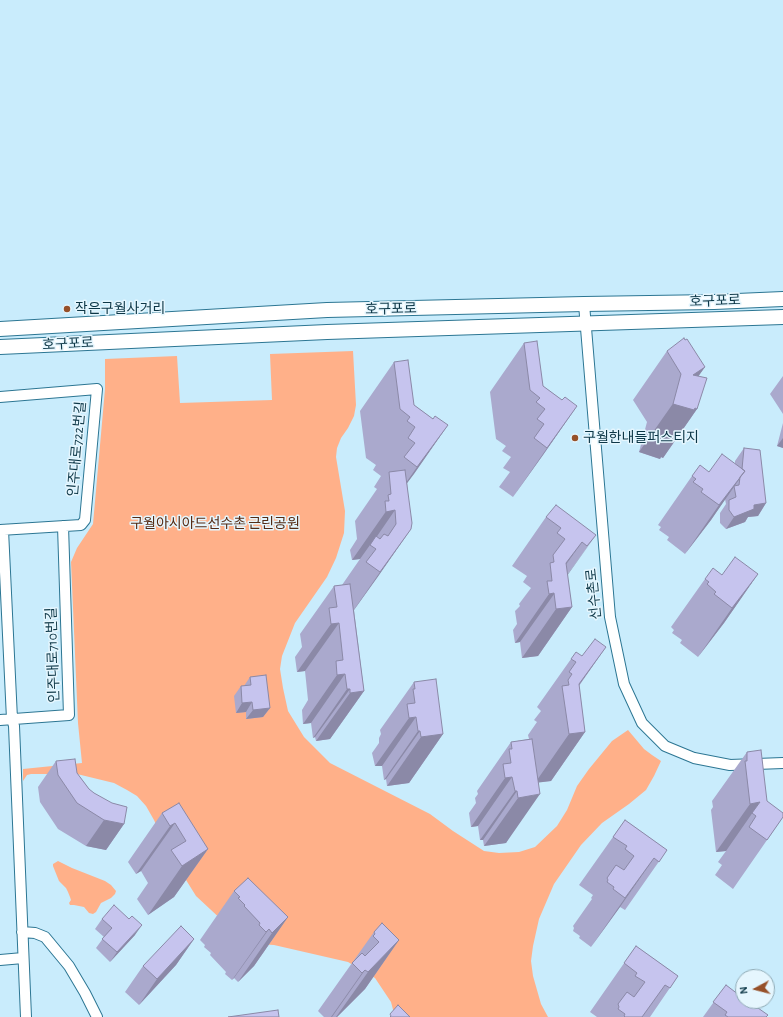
<!DOCTYPE html>
<meta charset="utf-8">
<style>
body{margin:0}
#map{position:relative;width:783px;height:1017px;overflow:hidden;background:#c9ecfc;font-family:"Alegreya Sans",sans-serif}
canvas{display:block}
.north{position:absolute;left:735px;top:969px;width:40px;height:40px;box-sizing:border-box;background:#e5f6fe;border:1px solid #8faab5;border-radius:50%;rotate:263deg;font-size:11px;font-weight:700;line-height:16px;text-align:center;color:#0d3747}
.north::after{content:'';display:block;margin:auto;width:14px;height:18px;background:#965029;clip-path:polygon(50% 0,100% 100%,50% 72%,0 100%)}
</style>
<div id="map">
<canvas width="783" height="1017"></canvas>
<div class="north">N</div>
</div>
<script>
const c = document.querySelector('canvas').getContext('2d');
c.lineJoin = 'round';
function fillPath(path, color) { c.fillStyle = color; c.fill(path, 'evenodd'); }
const shape = rows => new Path2D(rows.map(r => 'M' + r).join(''));
function strokePath(path, color, width, dash) { c.strokeStyle = color; c.lineWidth = width; c.lineCap = dash ? 'butt' : 'round'; c.setLineDash(dash || []); c.stroke(path); }
function write(font, color, halo, rows, align = 'center') {
  c.font = font + ' "Alegreya Sans","Noto Sans KR",sans-serif'; c.lineWidth = 3; c.setLineDash([]); c.textBaseline = 'middle'; c.strokeStyle = halo; c.fillStyle = color; for (const [text, x, y, turn = 0] of rows) {
    c.save(); c.translate(x, y); c.rotate((+turn || 0) * Math.PI / 180); c.textAlign = isNaN(turn) ? turn : align; if (halo) c.strokeText(text, 0, 0); c.fillText(text, 0, 0); c.restore();
  }
}
fillPath(shape([
 [353,351,356,405,354,416,348,428,341,438,337,448,336,457,345,511,344,533,336,558,327,577,295,623,282,656,280,669,283,688,288,711,304,737,330,763,430,814,453,831,484,851,499,853,519,852,535,847,557,826,567,810,577,786,589,769,612,741,628,730,644,749,652,755,661,761,654,776,646,790,629,804,602,823,581,845,554,884,539,919,533,946,531,961,533,976,541,1004,548,1017,395,1017,391,1002,375,978,348,962,274,945,258,944,225,923,196,896,168,851,154,820,146,806,137,796,127,790,114,783,77,774,31,774,27,775,23,781,23,769,82,763,78,723,71,562,77,548,93,524,105,389,105,359,177,356,180,403,272,400,270,354],
 [58,861,72,868,105,881,111,885,116,891,115,894,111,898,101,903,96,912,93,914,89,913,84,907,74,905,70,905,69,903,71,900,70,897,68,892,66,888,59,881,53,866,53,864]
]), '#ffb089');
const minor = shape([
 [584,304,610,617,624,684,642,723,665,746,694,758,730,765,783,763],
 [0,397,97,389,85,520,81,525,0,530],
 [3,530,12,719,14,726,26,1017],
 [0,720,69,715,63,526],
 [22,932,35,933,45,937,69,966,85,993,97,1017],
 [0,960,23,958]
]);
const secondary = shape([
 [0,329,327,310,584,304,714,302,783,299],
 [0,347,327,332,783,317]
]);
strokePath(minor, '#2c7693', 12);
strokePath(secondary, '#2c7693', 16);
strokePath(minor, '#fff', 10);
strokePath(secondary, '#fff', 14);
fillPath(shape([
 [524,343,543,386,562,400,577,406,543,455,513,497,499,487,510,472,503,468,511,457,502,451,506,446,496,439,490,392],
 [667,351,705,367,698,376,697,409,663,458,661,457,660,459,639,452,647,422,633,400],
 [394,362,414,405,433,419,448,425,407,483,411,529,354,610,364,691,330,739,316,741,315,737,313,738,311,723,303,724,302,710,308,700,305,671,297,672,295,657,302,647,300,634,334,586,342,585,360,559,352,560,350,550,357,539,355,521,377,489,374,487,381,476,373,470,376,465,366,458,360,411],
 [783,376,783,414,770,394],
 [783,423,783,448,777,446],
 [744,448,766,503,758,516,748,517,745,522,726,529,720,523,720,513,726,504,725,499,711,520,685,554,667,540,669,537,659,530,661,527,658,525,692,476,709,472,735,464,735,461],
 [546,517,596,535,567,575,572,607,538,656,522,658,520,642,515,643,513,630,517,624,515,611,520,606,519,604,531,588,523,582,527,576,512,566],
 [758,574,724,623,698,657,680,643,682,640,672,633,674,630,671,627,705,579,722,575],
 [606,647,579,686,585,732,551,781,539,782,506,843,484,846,483,840,480,840,478,826,471,827,469,813,476,803,475,798,478,794,477,791,511,742,529,739,528,735,537,722,534,720,541,711,537,707,571,659,582,656],
 [250,677,270,708,263,717,246,719,246,712,236,713,234,696,241,686,244,686],
 [414,682,443,734,409,783,387,786,386,779,384,780,382,766,375,766,372,753,379,743,379,738,381,734,380,730],
 [747,752,767,801,783,817,733,889,715,875,722,865,718,862,726,851,716,852,711,810,713,807,712,801],
 [56,761,77,773,89,789,124,824,106,850,86,846,58,829,40,802,38,787],
 [162,813,208,849,174,897,148,915,137,899,148,883,141,871,136,874,128,862],
 [625,820,667,850,625,910,620,907,591,947,579,938,580,936,573,931,574,928,573,926,592,899,591,898,593,895,579,885],
 [234,891,288,917,254,966,238,982,234,978,232,980,225,974,226,972,210,955,211,953,204,947,205,945,200,940],
 [102,919,129,919,135,935,110,962,96,948,104,937,95,929],
 [374,932,399,940,365,989,337,1017,324,1017,318,1011],
 [194,939,176,965,139,1005,125,992,143,966],
 [636,946,678,976,650,1017,597,1017,590,1012],
 [726,985,766,1017,703,1017]
]), '#aaa9cd');
fillPath(shape([
 [705,367,678,405,697,409,663,458,661,457,660,459,639,452,693,375],
 [577,406,543,455,513,497,547,448],
 [448,425,414,474,386,511,395,510,371,545,370,545,360,559,352,560,417,467],
 [783,438,783,448,777,446],
 [745,471,711,520,685,554,719,505],
 [766,503,758,516,748,517,745,522,726,529,734,517,754,505],
 [411,529,377,578,346,621,380,572],
 [596,535,520,642,515,643,549,594,554,593],
 [582,542,548,590,566,563],
 [758,574,724,623,698,657,732,608],
 [572,607,538,656,522,658,556,609],
 [339,623,305,671,297,672,331,624],
 [606,647,572,695,579,684],
 [345,674,311,723,303,724,337,675],
 [347,689,350,689,315,737,313,738],
 [364,691,330,739,316,741,350,693],
 [252,702,246,712,236,713,242,703],
 [270,708,263,717,246,719,253,710],
 [416,717,382,766,375,766,409,718],
 [418,731,420,731,386,779,384,780],
 [585,732,551,781,535,783,569,734],
 [443,734,409,783,387,786,421,737],
 [512,777,478,826,471,827,505,778],
 [515,791,517,791,483,840,480,840],
 [540,794,506,843,484,846,518,798],
 [760,802,726,851,716,852,750,804],
 [104,820,124,824,106,850,86,846],
 [175,823,141,871,136,874,170,826],
 [208,849,174,897,148,915,182,866],
 [654,858,620,907,591,947,625,898],
 [288,917,254,966,238,982,272,933],
 [142,925,135,935,110,962,117,952],
 [269,929,234,978,232,980,266,932],
 [194,939,176,965,139,1005,157,979],
 [399,940,365,989,337,1017,336,1017,368,972],
 [365,970,332,1017,331,1017,362,973]
]), '#8b89a7');
const building = shape([
 [684,338,685,340,687,339,705,367,693,375,707,378,697,409,695,408,694,410,673,404,681,374,667,351,684,338],
 [537,341,543,386,562,400,565,397,577,406,547,448,534,438,544,424,537,419,545,409,536,402,540,398,530,390,524,343,537,341],
 [408,360,414,405,433,419,435,416,448,425,417,467,404,457,415,443,408,438,415,427,407,421,410,417,400,409,394,362,408,360],
 [744,448,760,450,766,503,754,505,754,509,734,517,729,510,729,500,736,497,734,486,739,485,740,477,745,471,742,469,744,448],
 [722,454,745,471,719,505,701,492,703,489,693,482,696,479,692,476,700,465,709,472,722,454],
 [405,470,412,523,411,529,380,572,366,562,376,549,370,545,376,536,380,539,384,534,388,536,396,524,395,510,386,512,385,501,389,501,388,495,391,494,389,472,405,470],
 [556,505,596,535,587,546,582,542,566,563,572,607,556,609,554,593,549,594,547,581,552,581,550,563,554,562,553,555,565,539,557,533,561,528,546,517,556,505],
 [735,557,758,574,732,608,714,594,716,592,707,584,709,582,705,579,713,568,722,575,735,557],
 [350,584,364,691,350,693,350,689,347,689,345,674,337,675,336,661,343,660,339,623,331,624,329,608,337,607,334,586,350,584],
 [595,639,606,647,579,684,585,732,569,734,562,686,569,685,568,680,572,674,569,672,576,662,571,659,576,652,582,656,595,639],
 [266,675,270,708,253,710,252,702,242,703,241,686,251,685,250,677,266,675],
 [436,679,443,734,421,737,420,731,418,731,416,717,409,718,407,704,415,703,413,689,415,689,414,682,436,679],
 [532,739,540,794,518,798,517,791,515,791,512,777,505,778,503,764,511,763,509,749,512,749,511,742,532,739],
 [761,750,767,801,783,813,783,817,767,840,749,827,756,816,752,813,760,802,750,804,745,761,747,761,747,752,761,750],
 [75,759,77,773,89,789,94,793,112,803,127,807,124,824,104,820,77,803,58,775,56,761,75,759],
 [179,803,208,849,182,866,171,850,186,841,175,823,170,826,162,813,179,803],
 [625,820,667,850,659,862,654,858,625,898,613,889,614,887,607,882,608,880,607,878,616,865,624,870,634,856,625,849,627,846,613,837,625,820],
 [248,878,288,917,272,933,269,929,266,932,259,925,260,923,244,906,245,905,238,898,240,897,234,891,248,878],
 [114,905,129,919,132,916,142,925,117,952,102,939,112,928,102,919,114,905],
 [382,923,399,940,368,972,365,970,362,973,352,963,362,953,365,956,379,942,373,936,375,934,374,932,382,923],
 [181,926,194,939,157,979,143,966,181,926],
 [636,946,678,976,670,988,665,985,642,1017,625,1017,624,1016,625,1014,618,1009,619,1007,618,1004,627,992,634,997,645,982,635,976,637,973,624,963,636,946],
 [726,985,743,998,743,1001,748,1001,768,1015,766,1017,728,1017,725,1015,727,1012,713,1002,726,985],
 [398,1005,410,1017,390,1017,391,1016,390,1014,398,1005],
 [278,1010,279,1017,228,1017,278,1010]
]);
fillPath(building, '#c6c4ee');
strokePath(building, '#8b89a7', 1);
for (const [x, y, r, color] of [
 [67,309,4,"#965029"],
 [575,438,4,"#965029"]
]) { const dot = new Path2D(); dot.arc(x, y, r, 0, 2 * Math.PI); c.fillStyle = color; c.fill(dot); strokePath(dot, '#e5f6fe', 1.5); }
write('14px', '#0d3747', '#e5f6fe', [
 ["호구포로",715,301,-2],
 ["호구포로",391,309,-1],
 ["호구포로",68,344,-3],
 ["인주대로722번길",77,449,-85],
 ["선수촌로",594,594,-96],
 ["인주대로710번길",53,655,-92]
]);
write('14px', '#0d3747', '#e5f6fe', [
 ["작은구월사거리",75,309],
 ["구월한내들퍼스티지",583,438]
], 'left');
write('14px', '#552b14', '#e5f6fe', [
 ["구월아시아드선수촌 근린공원",215,524]
]);
</script>
